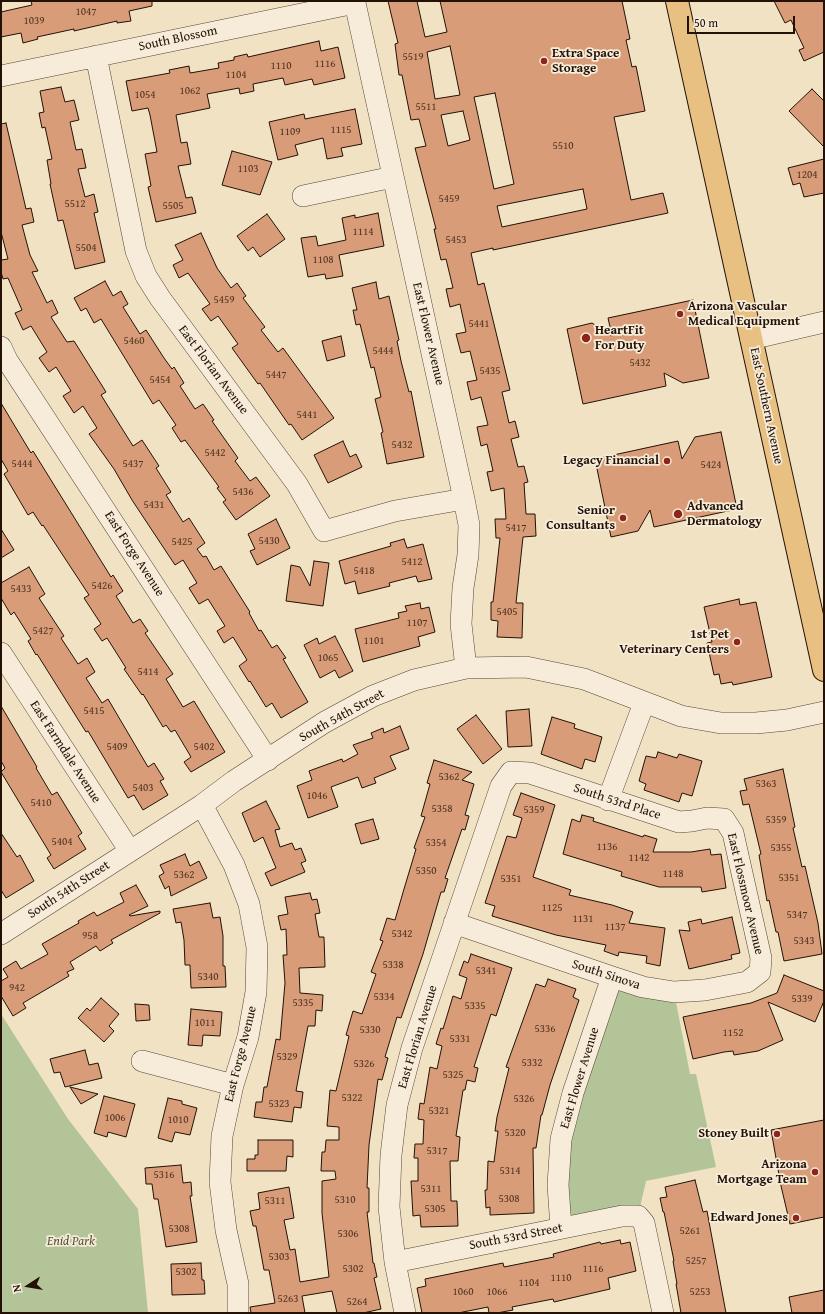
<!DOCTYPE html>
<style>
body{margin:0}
#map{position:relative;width:825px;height:1314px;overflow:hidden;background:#f1e2c4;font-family:"Gentium Book Plus",serif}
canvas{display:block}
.frame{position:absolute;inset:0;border:2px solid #231106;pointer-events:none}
.north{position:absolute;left:8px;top:1266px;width:40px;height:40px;-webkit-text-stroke:3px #f6ecd9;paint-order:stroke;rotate:258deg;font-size:11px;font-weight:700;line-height:16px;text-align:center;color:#231106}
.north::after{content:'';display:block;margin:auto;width:14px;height:18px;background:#231106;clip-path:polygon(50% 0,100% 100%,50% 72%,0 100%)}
.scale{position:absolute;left:687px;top:16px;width:108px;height:18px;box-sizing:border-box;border:2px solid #231106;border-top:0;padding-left:5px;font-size:12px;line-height:14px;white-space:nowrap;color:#231106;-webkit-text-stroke:3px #f6ecd9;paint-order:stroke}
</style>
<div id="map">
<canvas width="825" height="1314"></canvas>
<div class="frame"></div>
<div class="north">N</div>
<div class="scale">50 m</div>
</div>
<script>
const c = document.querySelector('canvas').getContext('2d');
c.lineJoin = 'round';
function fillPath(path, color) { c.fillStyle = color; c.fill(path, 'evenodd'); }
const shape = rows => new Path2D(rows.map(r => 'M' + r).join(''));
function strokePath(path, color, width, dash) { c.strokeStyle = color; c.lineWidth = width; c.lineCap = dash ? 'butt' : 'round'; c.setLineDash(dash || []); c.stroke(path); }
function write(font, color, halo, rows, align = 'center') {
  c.font = font + ' "Gentium Book Plus",serif'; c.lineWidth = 3.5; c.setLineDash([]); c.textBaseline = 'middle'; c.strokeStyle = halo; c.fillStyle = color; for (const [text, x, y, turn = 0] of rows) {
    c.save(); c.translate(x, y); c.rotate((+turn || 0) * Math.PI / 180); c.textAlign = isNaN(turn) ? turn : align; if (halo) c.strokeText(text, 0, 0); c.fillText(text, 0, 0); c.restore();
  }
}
fillPath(shape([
 [612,977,674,992,690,1074,696,1074,716,1167,646,1181,638,1216,561,1228,558,1185],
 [1,1014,68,1119,138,1209,148,1313,1,1313]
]), '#b4c499');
const building = shape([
 [31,1,152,1,152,6,129,11,131,21,117,23,117,21,74,31,74,29,37,37,38,39,23,43,21,33,1,37,1,12,32,5,31,1],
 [388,1,417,1,425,37,447,32,440,1,622,1,630,39,626,40,632,67,636,66,645,111,614,117,631,200,663,193,668,213,493,250,493,248,471,253,478,285,484,283,510,390,502,392,509,423,515,421,519,437,511,439,518,467,524,466,528,482,524,483,526,514,535,514,536,536,523,537,516,603,523,603,522,638,497,637,498,621,491,620,491,602,493,602,500,538,496,538,495,519,506,519,504,488,491,491,487,472,493,471,487,444,481,446,477,427,488,425,481,397,471,400,467,382,477,380,470,351,461,353,456,334,466,332,460,304,450,307,446,289,453,288,446,259,441,260,434,229,436,229,415,148,426,146,419,119,411,120,402,75,399,75,395,44,398,43,388,1],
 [450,46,460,95,435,99,427,52,450,46],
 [495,93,514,184,494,189,474,97,495,93],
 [463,111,470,140,448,146,441,115,463,111],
 [583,189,587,209,502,227,497,206,583,189],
 [774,1,824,1,824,52,804,61,799,50,804,48,791,20,785,23,774,1],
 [319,41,321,51,338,47,345,78,314,85,312,79,285,85,283,78,253,84,254,91,240,94,239,88,207,94,210,108,176,115,181,143,187,142,191,164,178,166,186,198,192,197,196,213,156,222,148,187,151,186,145,154,157,152,150,115,148,108,132,111,126,81,170,73,169,70,189,66,190,73,219,68,218,63,234,60,234,57,247,54,248,57,319,41],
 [61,87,65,102,74,100,79,120,70,122,76,150,82,149,86,168,78,169,85,197,94,194,98,212,94,213,105,262,75,269,63,220,58,221,50,184,51,184,47,160,52,159,45,127,42,128,39,113,44,112,40,91,61,87],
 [812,89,824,101,824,147,789,111,812,89],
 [355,109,362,144,341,148,343,156,327,159,323,138,295,145,298,155,278,160,269,122,304,114,305,119,355,109],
 [6,123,26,209,31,208,34,222,22,225,30,255,38,271,32,272,47,303,52,300,58,313,51,317,67,342,74,341,106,392,101,395,133,446,142,440,159,466,156,468,171,492,166,495,183,522,189,518,205,543,197,549,203,557,206,556,214,570,221,566,250,612,249,613,259,631,261,630,272,648,277,645,286,658,283,659,308,702,281,718,272,703,266,707,250,681,249,682,239,666,247,660,233,637,224,643,217,631,225,626,208,599,199,604,189,588,197,583,183,560,175,565,132,500,114,469,89,434,97,428,83,406,74,413,63,396,71,391,56,367,49,372,39,358,47,352,31,326,23,330,15,313,22,310,8,278,3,279,1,272,1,260,8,259,1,232,1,124,6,123],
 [232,151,272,162,260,195,222,185,232,151],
 [824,159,824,193,804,197,800,183,793,185,788,168,824,159],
 [378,213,384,246,339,255,343,276,326,279,325,274,308,277,301,238,316,236,318,246,346,240,342,218,355,215,355,218,378,213],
 [267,214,285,239,260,257,253,247,248,251,237,236,267,214],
 [201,233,217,268,231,288,237,283,246,296,243,298,265,327,261,330,278,352,283,348,334,418,302,440,291,424,289,425,260,383,258,384,232,348,238,344,218,316,211,321,202,309,210,304,188,273,179,278,173,265,183,260,175,245,201,233],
 [105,281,113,296,121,291,128,304,123,307,140,334,146,330,164,358,172,369,174,367,184,383,180,386,195,409,203,404,214,420,212,421,238,458,235,461,250,481,256,477,270,496,236,520,223,502,226,500,217,488,219,487,185,440,181,442,172,428,176,425,159,400,153,404,101,319,94,323,86,308,81,311,74,298,105,281],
 [376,282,379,299,389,296,399,340,397,341,401,361,409,392,411,391,424,457,387,464,381,433,383,432,375,399,381,397,374,367,371,368,360,324,356,325,353,310,357,310,352,288,376,282],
 [693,300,709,378,683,383,664,373,666,386,583,404,567,329,592,323,612,336,608,318,693,300],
 [341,336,345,356,327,361,322,341,341,336],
 [1,403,31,453,33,451,111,577,113,575,123,591,116,596,133,623,140,619,148,631,145,633,173,674,166,679,183,707,194,701,225,752,191,772,184,762,191,757,175,730,171,732,166,725,163,727,143,694,142,695,124,669,126,668,107,638,102,641,94,629,101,624,84,598,89,595,43,525,42,526,33,512,28,515,4,474,8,471,1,459,1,403],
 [721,432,737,509,654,527,650,510,638,531,611,537,595,459,678,441,682,459,695,437,721,432],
 [343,441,350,457,356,454,362,467,328,483,314,455,343,441],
 [276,519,290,548,257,565,250,551,255,549,248,534,276,519],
 [1,529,14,550,1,558,1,529],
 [404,539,407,548,423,544,432,579,418,582,416,576,389,583,390,586,358,594,355,581,345,584,339,561,391,546,390,543,404,539],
 [314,561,329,563,323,606,286,601,291,565,300,567,310,586,314,561],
 [29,567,45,594,39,598,64,636,61,638,78,664,87,658,95,672,86,678,102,703,108,699,148,767,154,763,164,779,160,781,168,795,143,810,134,795,128,798,88,731,86,732,37,654,36,655,28,641,31,639,14,612,11,615,1,598,1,583,29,567],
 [739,599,740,605,756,602,772,677,733,685,732,682,721,684,719,674,714,675,707,643,712,642,704,607,739,599],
 [420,603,421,609,429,607,435,632,418,637,420,646,363,662,355,629,399,618,398,613,407,611,405,606,420,603],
 [335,636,353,671,339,678,335,670,320,678,304,645,317,638,319,644,335,636],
 [1,706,37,767,36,768,52,795,57,792,82,833,78,836,86,849,54,869,47,858,51,855,1,772,5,768,1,761,1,706],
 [529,709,532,746,508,747,506,711,529,709],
 [476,715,502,749,483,764,457,729,476,715],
 [552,717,575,724,574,728,602,737,595,762,585,759,582,769,541,754,552,717],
 [400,726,409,749,390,756,396,769,374,778,376,783,362,788,358,777,331,787,338,807,308,818,297,786,312,780,309,771,342,759,343,762,358,754,353,745,373,738,371,733,383,728,384,733,400,726],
 [658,752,677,758,679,754,702,761,692,796,682,793,679,802,644,790,646,784,639,781,646,756,656,758,658,752],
 [434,760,472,772,462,780,474,784,465,815,469,816,465,830,462,829,445,878,448,879,444,892,441,892,423,954,401,1018,397,1017,385,1057,388,1058,382,1080,378,1079,369,1145,367,1188,369,1188,369,1212,367,1212,373,1263,374,1263,377,1277,374,1278,381,1309,363,1313,337,1313,332,1291,302,1296,305,1313,251,1313,250,1307,275,1303,269,1270,264,1270,256,1226,253,1226,250,1211,260,1209,258,1193,289,1187,294,1218,284,1220,290,1250,295,1249,300,1282,329,1277,322,1213,322,1181,336,1179,335,1171,321,1171,322,1152,325,1152,326,1140,339,1140,339,1127,327,1126,330,1090,336,1091,349,1036,346,1035,353,1011,362,1014,376,974,371,972,383,941,380,940,387,918,395,920,404,889,416,849,414,848,425,817,421,816,430,784,427,783,434,760],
 [783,769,795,827,793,828,802,867,805,866,818,923,822,954,784,961,778,932,776,932,769,900,767,901,759,855,761,854,749,804,743,805,740,791,747,790,744,779,783,769],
 [521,793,555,805,533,877,571,890,569,895,612,905,633,912,629,923,665,928,660,966,646,963,647,956,619,952,618,956,604,951,606,945,556,935,492,916,495,906,485,903,507,836,516,838,522,818,513,815,521,793],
 [266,801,280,829,275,830,280,847,292,843,295,850,301,848,306,861,301,863,305,872,271,886,265,873,276,868,263,837,254,842,242,813,266,801],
 [582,815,594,818,593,821,643,837,644,835,657,839,653,852,691,852,710,849,711,855,721,854,726,888,702,892,701,887,659,887,621,876,622,872,563,854,572,819,580,822,582,815],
 [373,819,379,839,361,844,355,824,373,819],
 [1,833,17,857,20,855,34,881,6,898,1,890,1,833],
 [185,854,190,866,199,861,207,878,171,896,169,886,165,889,159,876,164,873,160,865,185,854],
 [136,885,148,906,129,915,130,916,160,911,160,913,111,940,113,943,100,951,96,946,70,962,74,969,67,972,69,976,23,1003,26,1008,13,1016,1,996,1,981,8,977,3,969,16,961,21,969,48,954,42,944,79,923,78,921,94,912,97,916,124,902,120,893,136,885],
 [310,893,312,900,317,899,320,913,315,914,319,937,324,937,325,967,299,968,300,993,323,995,322,1011,316,1010,315,1026,308,1026,296,1091,303,1092,301,1108,294,1107,292,1122,254,1117,256,1102,262,1102,264,1087,267,1087,276,1039,280,1040,285,983,283,955,287,955,286,929,281,930,278,916,288,914,285,897,310,893],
 [210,903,213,918,220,917,223,936,223,966,225,966,226,987,191,988,190,965,185,965,184,940,181,922,176,923,173,909,210,903],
 [732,917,740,953,731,955,732,959,689,969,679,930,690,931,688,922,701,919,702,924,732,917],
 [471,954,512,968,496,1016,491,1014,474,1067,478,1068,475,1082,467,1080,465,1090,463,1090,456,1136,460,1137,458,1161,450,1161,451,1201,457,1201,458,1226,421,1227,420,1215,413,1216,411,1181,418,1181,418,1158,414,1158,415,1144,423,1144,424,1120,418,1119,420,1103,424,1104,430,1067,437,1069,442,1046,436,1044,441,1028,443,1029,453,996,461,999,467,978,459,975,464,961,468,963,471,954],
 [784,975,824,991,824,1001,815,1022,768,1002,783,1040,758,1051,734,1055,733,1051,724,1052,693,1059,683,1017,751,1003,777,993,784,975],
 [548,979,576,989,573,997,579,1000,550,1085,542,1115,541,1115,536,1148,533,1148,534,1213,490,1215,490,1207,486,1208,485,1190,487,1190,488,1161,494,1162,498,1131,495,1131,497,1117,509,1068,506,1067,536,984,545,987,548,979],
 [101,998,119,1014,109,1026,114,1031,104,1042,78,1018,87,1008,90,1011,101,998],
 [135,1004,149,1005,150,1020,136,1021,135,1004],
 [191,1009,222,1012,220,1036,203,1035,202,1046,188,1045,191,1009],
 [85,1050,89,1065,98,1063,102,1078,65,1087,60,1072,54,1073,50,1059,85,1050],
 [70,1087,98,1094,81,1104,70,1087],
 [104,1096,135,1104,126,1137,108,1132,107,1137,94,1133,104,1096],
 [168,1098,182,1101,182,1104,197,1108,190,1135,175,1132,172,1142,158,1138,168,1098],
 [824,1120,824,1217,790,1224,781,1186,771,1130,824,1120],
 [258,1140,293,1140,293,1157,287,1156,286,1171,247,1171,247,1159,255,1159,255,1155,258,1155,258,1140],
 [181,1165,183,1183,191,1182,192,1196,190,1196,197,1242,166,1247,158,1199,154,1199,152,1184,146,1184,145,1168,181,1165],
 [695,1180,703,1212,707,1211,726,1313,681,1313,676,1284,677,1284,673,1261,674,1261,664,1212,663,1212,660,1198,667,1197,665,1187,695,1180],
 [620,1240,621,1244,630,1242,636,1271,608,1278,610,1289,554,1302,553,1299,512,1307,513,1310,497,1313,489,1313,488,1307,458,1313,422,1313,417,1288,426,1286,425,1279,503,1263,504,1267,554,1257,553,1254,600,1242,601,1244,620,1240],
 [201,1263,202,1280,204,1280,205,1294,172,1295,171,1264,201,1263],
 [824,1290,824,1313,792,1313,789,1297,824,1290]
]);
fillPath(building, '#d99c78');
strokePath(building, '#231106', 1);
const minor = shape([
 [96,56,136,251,146,276,160,298,297,484,324,531,395,511,464,499],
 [1,76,355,3,464,499,469,525,468,555,463,588,461,624,466,668],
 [303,196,393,177],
 [751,339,824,322],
 [1,347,7,360,268,760],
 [1,653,130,851],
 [608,800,644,703],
 [202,805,234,865,249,904,257,947,256,992,248,1037,233,1085,222,1136,220,1182,226,1230,238,1284,238,1313],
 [1,934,202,805,234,781,325,722,373,696,414,680,466,668,526,667,584,679,681,716,721,723,756,723,787,720,824,712],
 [142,1061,233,1085],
 [561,1228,558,1185,561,1139,573,1093,612,977],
 [395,1262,622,1216,638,1216,644,1223,663,1313],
 [405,1313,395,1262,389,1207,391,1155,397,1105,412,1048,501,786,511,772,530,773,679,822,692,821,707,818,724,819,733,833,761,958,760,972,747,982,705,990,674,992,643,987,612,977,454,923]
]);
const major = shape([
 [677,1,824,670]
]);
strokePath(minor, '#564536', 22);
strokePath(major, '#231106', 24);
strokePath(minor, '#f6ecd9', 21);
strokePath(major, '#e8c182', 22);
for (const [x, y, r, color] of [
 [544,61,4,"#8f2418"],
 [680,314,4,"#8f2418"],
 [586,338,5,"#8f2418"],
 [667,461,4,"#8f2418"],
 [678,514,5,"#8f2418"],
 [623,518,4,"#8f2418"],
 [737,642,4,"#8f2418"],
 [777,1134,4,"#8f2418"],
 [815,1172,4,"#8f2418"],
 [796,1218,4,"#8f2418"]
]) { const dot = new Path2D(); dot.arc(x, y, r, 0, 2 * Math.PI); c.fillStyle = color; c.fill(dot); strokePath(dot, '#f6ecd9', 1.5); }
write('11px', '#503422', null, [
 ["1047",86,12],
 ["1039",34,21],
 ["5519",413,57],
 ["1116",325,64],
 ["1110",281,66],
 ["1104",236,75],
 ["1062",190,91],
 ["1054",145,95],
 ["5511",426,107],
 ["1115",341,130],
 ["1109",290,132],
 ["5510",563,146],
 ["1103",248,169],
 ["1204",807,175],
 ["5459",449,199],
 ["5512",75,204],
 ["5505",173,206],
 ["1114",363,232],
 ["5453",456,240],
 ["5504",86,248],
 ["1108",323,260],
 ["5459",224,300],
 ["5441",479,324],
 ["5460",134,341],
 ["5444",383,351],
 ["5432",640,363],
 ["5435",490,371],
 ["5447",276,375],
 ["5454",160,380],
 ["5441",307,415],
 ["5432",402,445],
 ["5442",215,453],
 ["5444",22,464],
 ["5437",133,464],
 ["5424",711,465],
 ["5436",243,492],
 ["5431",154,505],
 ["5417",516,528],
 ["5430",269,541],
 ["5425",182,542],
 ["5412",412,562],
 ["5418",364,571],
 ["5426",102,586],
 ["5433",21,589],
 ["5405",507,612],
 ["1107",417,623],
 ["5427",43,631],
 ["1101",374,641],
 ["1065",328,658],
 ["5414",148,672],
 ["5415",94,711],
 ["5409",117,747],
 ["5402",204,747],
 ["5362",449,777],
 ["5363",766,784],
 ["5403",143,788],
 ["1046",317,796],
 ["5410",41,803],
 ["5358",442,809],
 ["5359",534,810],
 ["5359",776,820],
 ["5404",62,842],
 ["5354",436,843],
 ["1136",607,847],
 ["5355",781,848],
 ["1142",639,858],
 ["5350",426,871],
 ["1148",673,874],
 ["5362",184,875],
 ["5351",789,878],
 ["5351",511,879],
 ["1125",552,908],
 ["5347",797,915],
 ["1131",583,919],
 ["1137",615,927],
 ["5342",402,934],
 ["958",90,936],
 ["5343",804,941],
 ["5338",393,965],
 ["5341",486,971],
 ["5340",208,977],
 ["942",17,988],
 ["5334",384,997],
 ["5339",802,999],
 ["5335",303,1003],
 ["5335",475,1006],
 ["1011",205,1023],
 ["5336",545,1029],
 ["5330",370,1030],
 ["1152",733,1033],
 ["5331",460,1039],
 ["5329",287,1057],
 ["5332",532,1063],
 ["5326",364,1064],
 ["5325",453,1075],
 ["5322",352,1098],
 ["5326",524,1099],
 ["5323",279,1104],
 ["5321",439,1111],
 ["1006",115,1118],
 ["1010",178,1120],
 ["5320",515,1133],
 ["5317",437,1151],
 ["5314",510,1171],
 ["5316",164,1175],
 ["5311",431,1189],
 ["5308",509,1199],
 ["5310",345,1200],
 ["5311",275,1201],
 ["5305",435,1209],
 ["5308",179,1229],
 ["5261",690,1231],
 ["5306",348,1234],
 ["5303",279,1257],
 ["5257",696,1261],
 ["5302",353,1269],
 ["1116",593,1269],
 ["5302",186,1272],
 ["1110",561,1278],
 ["1104",529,1283],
 ["1060",463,1292],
 ["1066",497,1292],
 ["5253",700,1292],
 ["5263",288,1299],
 ["5264",357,1302]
]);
write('13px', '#231106', '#f6ecd9', [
 ["South Blossom",178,39,-12],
 ["East Flower Avenue",428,334,77],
 ["East Florian Avenue",213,370,53],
 ["East Southern Avenue",766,406,78],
 ["East Forge Avenue",134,554,57],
 ["South 54th Street",342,716,-29],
 ["East Farmdale Avenue",65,752,57],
 ["South 53rd Place",617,802,18],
 ["South 54th Street",69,890,-33],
 ["East Flossmoor Avenue",745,894,77],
 ["South Sinova",606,975,18],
 ["East Florian Avenue",418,1037,-73],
 ["East Forge Avenue",241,1054,-76],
 ["East Flower Avenue",580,1078,-73],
 ["South 53rd Street",516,1237,-11]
]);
write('bold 13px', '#231106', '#f6ecd9', [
 ["Extra Space",552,54,"left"],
 ["Storage",552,69,"left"],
 ["Arizona Vascular",688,307,"left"],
 ["Medical Equipment",688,322,"left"],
 ["HeartFit",595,331,"left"],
 ["For Duty",595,346,"left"],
 ["Legacy Financial",659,461],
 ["Advanced",687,507,"left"],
 ["Dermatology",687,522,"left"],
 ["Senior",615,511],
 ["Consultants",615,526],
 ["1st Pet",729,635],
 ["Veterinary Centers",729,650],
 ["Stoney Built",769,1134],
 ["Arizona",807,1165],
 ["Mortgage Team",807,1180],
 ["Edward Jones",788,1218]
], 'right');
write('italic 13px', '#565039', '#f6ecd9', [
 ["Enid Park",71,1242]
]);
</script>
